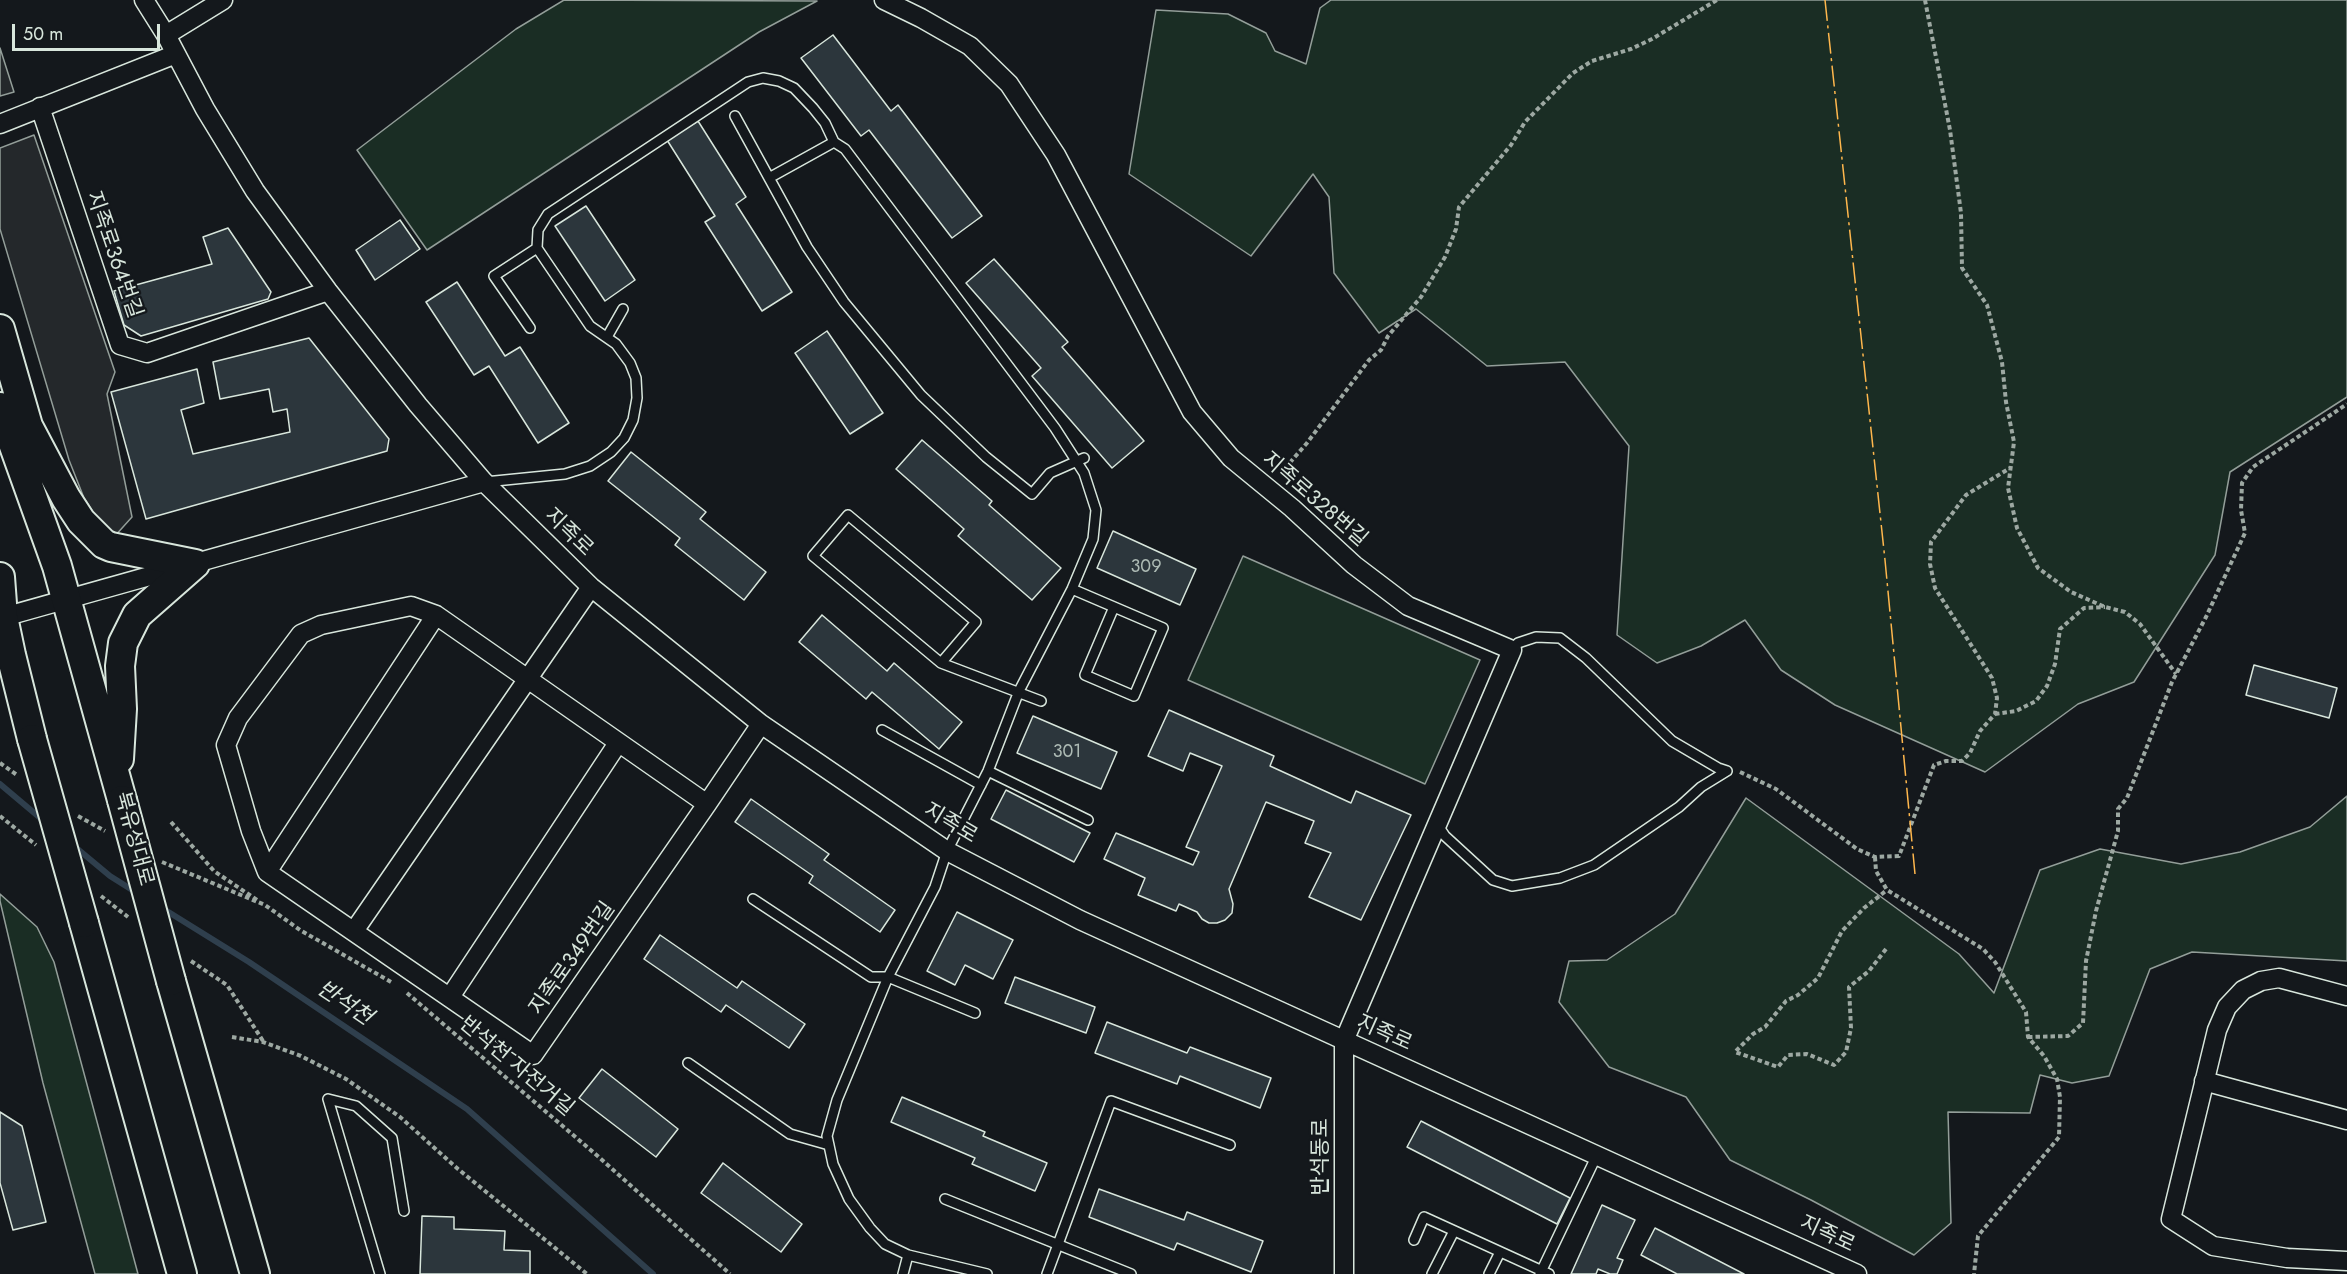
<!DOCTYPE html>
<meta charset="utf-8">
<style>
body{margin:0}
#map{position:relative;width:2347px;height:1274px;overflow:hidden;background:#14181c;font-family:Jost,sans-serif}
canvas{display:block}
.scale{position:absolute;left:12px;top:24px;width:148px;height:27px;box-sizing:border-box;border:3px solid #d8e6dc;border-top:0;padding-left:8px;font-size:18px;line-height:21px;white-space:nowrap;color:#d8e6dc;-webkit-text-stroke:4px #14181c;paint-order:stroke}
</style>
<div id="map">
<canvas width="2347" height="1274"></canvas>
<div class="scale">50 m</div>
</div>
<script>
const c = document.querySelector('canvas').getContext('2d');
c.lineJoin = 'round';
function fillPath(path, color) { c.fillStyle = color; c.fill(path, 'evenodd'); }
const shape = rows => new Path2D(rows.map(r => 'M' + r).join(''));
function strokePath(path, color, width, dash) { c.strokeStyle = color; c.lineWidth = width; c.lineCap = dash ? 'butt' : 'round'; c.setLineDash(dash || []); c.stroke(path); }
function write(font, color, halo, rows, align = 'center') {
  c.font = font + ' Jost,"Noto Sans KR",sans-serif'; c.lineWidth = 4.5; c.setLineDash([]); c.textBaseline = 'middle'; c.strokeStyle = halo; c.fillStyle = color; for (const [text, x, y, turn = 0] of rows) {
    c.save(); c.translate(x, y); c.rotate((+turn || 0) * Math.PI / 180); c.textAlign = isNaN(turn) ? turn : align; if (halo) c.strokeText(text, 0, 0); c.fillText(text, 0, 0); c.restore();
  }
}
const green = shape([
 [564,0,817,1,759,32,427,250,357,150,516,29,564,0],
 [1331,0,2347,0,2347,397,2230,472,2215,555,2134,682,2078,704,1985,772,1835,705,1781,670,1745,620,1701,646,1657,663,1617,635,1629,446,1565,362,1487,366,1416,309,1379,333,1334,273,1329,197,1313,174,1251,256,1129,174,1156,10,1228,14,1266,33,1275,51,1306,64,1320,8,1331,0],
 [1243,556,1480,660,1425,784,1188,680,1243,556],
 [2347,796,2347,961,2192,952,2150,969,2109,1076,2072,1083,2040,1075,2030,1113,1948,1112,1951,1223,1914,1255,1811,1200,1730,1160,1686,1097,1609,1067,1559,1002,1569,961,1607,960,1675,914,1746,798,1959,954,1994,993,2040,870,2100,849,2181,864,2240,852,2310,827,2347,796],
 [0,894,37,927,54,962,138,1274,95,1274,43,1083,0,901,0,894]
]);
fillPath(green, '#1a2d24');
strokePath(green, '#939e99', 1.5);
const parking = shape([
 [0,48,14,92,0,96,0,48],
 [34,135,115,372,107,394,132,517,114,537,100,523,84,498,69,460,0,229,0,148,34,135]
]);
fillPath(parking, '#24282b');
strokePath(parking, '#939e99', 1.5);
strokePath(shape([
 [0,784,45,822],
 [74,846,110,876,137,893],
 [162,908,249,962,467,1109,653,1274]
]), '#2f3f4d', 6);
const building = shape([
 [833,35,891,111,898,105,982,216,952,238,869,130,861,136,801,58,833,35],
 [698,121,746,197,736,204,792,292,762,311,705,222,715,216,667,140,698,121],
 [586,206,635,280,605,301,555,226,586,206],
 [400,220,420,249,375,280,356,250,400,220],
 [228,228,271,292,268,299,141,336,124,325,114,291,212,264,203,237,228,228],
 [994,259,1068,342,1062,347,1144,441,1112,468,1032,376,1041,368,966,283,994,259],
 [457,282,505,356,520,347,569,423,538,443,489,366,474,375,426,302,457,282],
 [827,331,883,413,850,434,795,353,827,331],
 [309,338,389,439,387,451,146,519,111,392,197,369,204,403,181,410,193,454,290,432,287,409,273,412,269,389,220,399,213,362,309,338],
 [922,440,992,501,989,505,1061,568,1032,600,958,536,964,529,896,469,922,440],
 [631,452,706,512,700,519,766,572,744,600,675,545,680,538,608,481,631,452],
 [1113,531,1196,569,1180,605,1097,568,1113,531],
 [822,615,887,671,894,663,962,722,939,749,872,692,866,699,799,642,822,615],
 [2254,665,2337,688,2329,718,2246,695,2254,665],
 [1169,710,1274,756,1270,766,1351,803,1356,791,1411,815,1361,920,1309,897,1331,853,1305,843,1314,821,1266,802,1229,889,1233,904,1232,913,1225,920,1217,923,1209,923,1202,919,1197,912,1179,904,1176,911,1138,895,1145,878,1104,859,1116,833,1193,865,1199,852,1186,847,1222,766,1190,753,1183,771,1148,756,1169,710],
 [1033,716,1117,752,1101,789,1017,753,1033,716],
 [1006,790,1090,833,1074,862,991,819,1006,790],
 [751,799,829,854,824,860,895,910,880,932,809,883,813,876,735,822,751,799],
 [957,912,1013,940,993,979,965,965,955,985,927,971,957,912],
 [660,935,737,988,742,981,805,1024,789,1048,726,1005,721,1012,644,959,660,935],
 [1015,977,1095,1007,1086,1033,1005,1003,1015,977],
 [1107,1022,1187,1053,1190,1047,1271,1078,1260,1108,1180,1076,1177,1084,1095,1053,1107,1022],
 [602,1069,678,1129,656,1157,579,1098,602,1069],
 [902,1097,985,1132,983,1136,1047,1163,1035,1191,972,1164,975,1158,891,1122,902,1097],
 [0,1112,22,1126,46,1222,13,1230,0,1183,0,1112],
 [1421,1121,1570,1198,1557,1224,1407,1147,1421,1121],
 [723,1163,802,1224,781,1252,701,1193,723,1163],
 [1099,1189,1184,1220,1187,1212,1263,1241,1251,1272,1177,1243,1174,1250,1089,1217,1099,1189],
 [1602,1205,1635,1220,1617,1258,1623,1260,1617,1274,1610,1274,1598,1269,1596,1274,1571,1274,1602,1205],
 [422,1216,454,1217,454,1229,505,1231,504,1250,530,1251,530,1274,420,1274,422,1216],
 [1655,1228,1744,1274,1677,1274,1641,1255,1655,1228]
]);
fillPath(building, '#2c363c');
strokePath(building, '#d8e6dc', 1.5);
const lane = shape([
 [735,116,807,247,844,302,921,395,986,457,1032,494,1050,473,1084,458],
 [769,178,834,142],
 [530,328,494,276,537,248],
 [607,337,623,309],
 [485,482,565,474,590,466,611,452,624,438,633,420,637,398,636,378,630,363,616,344,590,326,537,248,538,230,548,214,748,82,763,78,779,81,794,88,813,108,825,123,834,142,845,149,1055,428,1084,473,1096,510,1093,539,1072,589,1019,691,988,771,947,851,935,887,888,977,837,1100,827,1136,833,1164,849,1199,870,1228,885,1244,908,1255,987,1274],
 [1072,589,1163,628,1134,696,1085,675,1114,607],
 [1512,650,1518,643,1536,637,1560,638,1586,658,1672,741,1718,768,1727,771],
 [941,663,976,622,848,515,813,556,941,663,1041,701],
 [882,730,981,785],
 [988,771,1088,820],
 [1437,824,1445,836,1493,880,1512,886,1560,878,1594,865,1679,807,1701,787,1727,771],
 [753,899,871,977,888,977,975,1013],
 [688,1063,790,1134,829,1145],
 [945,1199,1131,1274],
 [1414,1240,1424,1217,1549,1274],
 [380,1274,328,1099,356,1106,392,1138,404,1211],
 [903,1274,908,1255],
 [1047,1274,1111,1101,1230,1145],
 [1432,1274,1454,1231],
 [1489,1274,1500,1252],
 [1540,1274,1597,1155]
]);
const street = shape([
 [144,0,166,35,205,109,255,191,328,291,418,405,484,482,591,587,761,724,947,851,1080,920,1857,1274],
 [884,0,921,18,970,46,1009,84,1056,155,1192,412,1231,458,1292,508,1354,565,1408,606,1512,650,1344,1041,1344,1274],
 [166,35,223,0],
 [40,107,120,345,147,353,328,291],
 [0,124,176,54],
 [0,618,484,482],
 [707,804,436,615,411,606,321,625,301,634,238,718,226,745,251,831,267,872,533,1055,707,804,761,724],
 [267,872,436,615],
 [354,931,591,587],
 [2347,996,2279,978,2261,981,2243,990,2227,1007,2217,1030,2171,1219,2213,1246,2287,1258,2347,1261],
 [450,997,618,743],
 [2204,1081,2347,1120]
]);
const primary = shape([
 [0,329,28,426,66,498,81,521,104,544,111,547,195,564],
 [0,407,57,566,122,800],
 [0,577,3,617,11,655,32,739],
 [119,759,122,709,120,666,123,643,137,615,195,564],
 [84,923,182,1274],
 [171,981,255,1274]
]);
strokePath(lane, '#d8e6dc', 12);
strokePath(street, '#d8e6dc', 21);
strokePath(primary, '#d8e6dc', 32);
strokePath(shape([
 [1925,0,1950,130,1961,213,1962,268,1987,305,2002,362,2006,402,2014,442,2008,488,2017,528,2038,568,2071,592,2105,607,2125,612,2140,624,2176,674],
 [1280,474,1307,443,1369,360,1381,350,1388,336,1421,297,1445,257,1456,229,1459,207,1511,145,1525,122,1573,73,1592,61,1631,49,1652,39,1717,0],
 [1995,714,2016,711,2036,701,2047,686,2055,664,2060,629,2084,608,2105,607],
 [0,763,17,775],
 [1740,772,1776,789,1857,849,1875,857,1899,856,1934,765,1946,761,1962,761,1970,753,1980,731,1995,714,1997,698,1992,678,1935,588,1930,564,1931,542,1966,495,2010,468],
 [0,816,36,845],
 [78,816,105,831],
 [171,822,214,871,257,900],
 [1875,857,1876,871,1887,890,1983,949,1995,962,2026,1012,2028,1037,2044,1056,2057,1079,2060,1097,2059,1137,1978,1236,1974,1274],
 [162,862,265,905,300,930,391,982],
 [101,896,128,917],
 [1886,949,1869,971,1849,987,1851,1028,1846,1052,1834,1065,1807,1054,1788,1055,1778,1067,1735,1052,1753,1034,1765,1027,1786,1001,1798,995,1818,978,1842,931,1864,908,1887,890],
 [191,961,227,985,263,1041],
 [407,993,593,1152,730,1274],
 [232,1037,263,1042,301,1056,346,1079,400,1117,458,1169,587,1274],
 [2028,1037,2068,1036,2083,1023,2086,961,2096,911,2118,831,2118,809,2127,798,2172,682,2206,617,2245,533,2241,510,2242,483,2253,467,2347,404]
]), '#9da8a2', 4, [4.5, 3]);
strokePath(lane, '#14181c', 9);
strokePath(street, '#14181c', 18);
strokePath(primary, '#14181c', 28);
const primaryBridge = shape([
 [32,739,84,923],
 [122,800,171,981]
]);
strokePath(primaryBridge, '#d8e6dc', 32, []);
strokePath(primaryBridge, '#14181c', 28);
strokePath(shape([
 [1825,0,1885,560,1915,874]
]), '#ffb74d', 1.5, [21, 4.5, 3, 4.5]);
write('18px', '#adbab4', null, [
 ["309",1146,568],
 ["301",1067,753]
]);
write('21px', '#d8e6dc', '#14181c', [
 ["지족로364번길",113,255,71],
 ["지족로328번길",1314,500,41],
 ["지족로",568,533,44],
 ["지족로",950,824,31],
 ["북유성대로",133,839,75],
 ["지족로349번길",573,959,-55],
 ["지족로",1384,1034,24],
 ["반석천 자전거길",516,1067,40],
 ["반석동로",1322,1157,-90],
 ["지족로",1827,1235,25]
]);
write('italic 22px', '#d8e6dc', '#14181c', [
 ["반석천",344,1004,34]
]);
</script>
